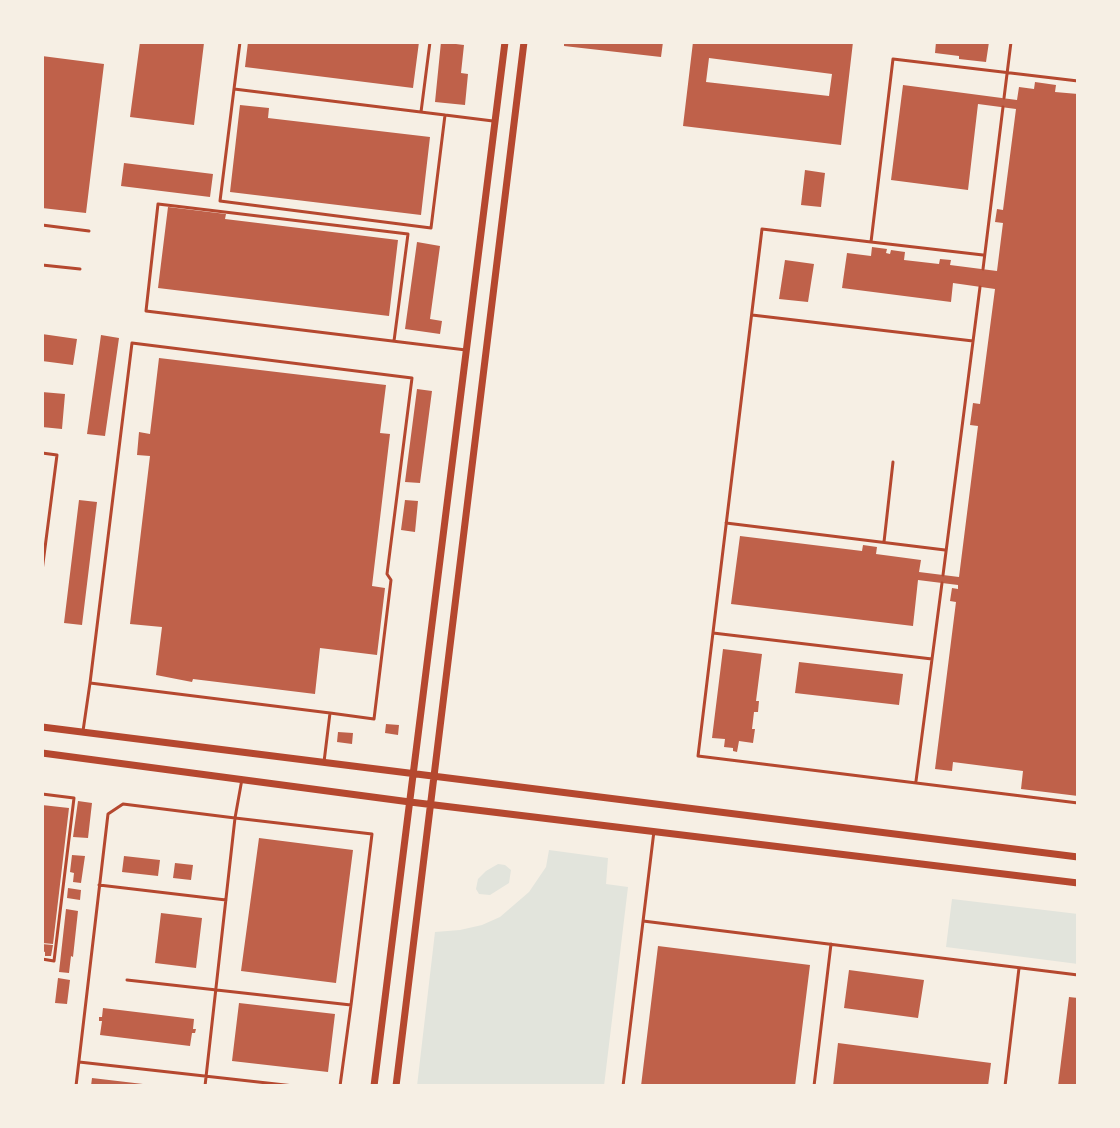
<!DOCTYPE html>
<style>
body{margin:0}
#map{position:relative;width:1120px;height:1128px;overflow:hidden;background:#f6efe4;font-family:"PT Sans Narrow",sans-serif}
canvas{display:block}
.frame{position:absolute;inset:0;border:44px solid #f6efe4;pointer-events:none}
</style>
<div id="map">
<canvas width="1120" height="1128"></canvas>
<div class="frame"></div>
</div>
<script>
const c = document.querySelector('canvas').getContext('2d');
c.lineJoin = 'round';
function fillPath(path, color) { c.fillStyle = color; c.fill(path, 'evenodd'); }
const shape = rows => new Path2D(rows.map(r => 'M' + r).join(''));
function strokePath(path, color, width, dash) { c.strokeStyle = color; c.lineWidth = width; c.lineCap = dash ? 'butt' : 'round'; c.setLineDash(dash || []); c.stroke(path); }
fillPath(shape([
 [549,850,608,858,606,884,628,887,604,1086,417,1086,435,932,460,930,482,925,500,917,529,892,546,867],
 [498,864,505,865,511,870,509,883,490,895,479,894,476,889,478,879,486,871],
 [952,899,1078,914,1078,964,946,947]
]), '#e2e4dc');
fillPath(shape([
 [140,42,204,43,194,125,130,117],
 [248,42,419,42,413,88,245,67],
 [441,42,456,42,456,44,464,45,461,73,468,74,465,105,435,102],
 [564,42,663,42,661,57,564,46],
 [693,42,853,42,841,145,683,126],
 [709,58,832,74,829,96,706,82],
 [936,42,989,42,986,62,959,59,959,56,935,53],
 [42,56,104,64,86,213,42,208],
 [1035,82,1056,85,1055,92,1078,94,1078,796,1021,789,1023,771,953,762,952,771,935,769,956,602,950,601,952,588,958,589,958,585,918,580,913,626,731,604,740,536,862,551,863,545,877,547,876,554,921,560,919,572,959,577,978,426,970,425,973,403,980,404,995,289,953,283,951,302,842,288,847,253,871,256,872,247,887,249,886,253,890,254,891,250,905,252,904,260,939,264,940,259,951,260,950,265,997,271,1003,223,995,222,997,209,1003,210,1016,109,978,104,968,190,891,180,903,85,1017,100,1019,87,1034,89],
 [240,105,269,108,268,118,430,137,421,215,230,192],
 [124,163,213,174,210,197,121,186],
 [805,170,825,173,821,207,801,205],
 [168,207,226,214,225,219,398,240,389,316,158,288],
 [417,242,440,246,430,319,442,321,440,334,405,329],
 [785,260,814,264,808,302,779,299],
 [42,334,77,339,73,365,42,361],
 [101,335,119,338,105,436,87,434],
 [159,358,386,385,380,433,390,434,372,586,385,588,377,655,320,648,315,694,193,679,192,682,156,675,162,627,130,624,150,456,137,455,139,432,150,434],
 [417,389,432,391,420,483,405,482],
 [42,392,65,394,62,429,42,427],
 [79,500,97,502,82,625,64,623],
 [405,500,418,501,415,532,401,530],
 [723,649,762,654,756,701,759,701,758,712,754,712,752,729,755,729,753,743,739,741,737,752,733,751,733,748,724,747,725,739,712,738],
 [799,662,903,674,899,705,795,693],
 [386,724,399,725,398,735,385,733],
 [338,732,353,733,352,744,337,742],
 [78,801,92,803,88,838,73,837],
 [42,805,69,808,53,944,42,943],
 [259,838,353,850,336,983,241,971],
 [72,855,85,856,81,883,73,882,74,873,70,872],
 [124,856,160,860,158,876,122,872],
 [175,863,193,865,191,880,173,878],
 [68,888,81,890,80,900,67,898],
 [66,909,78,911,73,957,71,956,69,973,59,972],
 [161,913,202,918,196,968,155,963],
 [42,944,53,945,51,956,45,956,45,952,42,951],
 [658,946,810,965,795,1086,641,1086],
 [849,970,924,980,918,1018,844,1008],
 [58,978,70,980,67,1004,55,1003],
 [1069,997,1078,998,1078,1086,1058,1086],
 [239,1003,335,1014,328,1072,232,1061],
 [103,1008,194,1019,193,1029,196,1029,195,1033,192,1033,190,1046,100,1035,102,1021,99,1021,99,1017,102,1017],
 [838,1043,991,1063,988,1086,833,1086],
 [92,1078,143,1084,143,1086,91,1086]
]), '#bf614a');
strokePath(shape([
 [1078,81,893,59,871,242,762,229,698,756,1078,803],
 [234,89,240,42],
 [1004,98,1011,42],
 [421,112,430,42],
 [445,115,431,228,220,201,234,89,445,115,493,121],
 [42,225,89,231],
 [871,242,983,255],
 [42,265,80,269],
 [983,269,1003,107],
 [752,315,973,341],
 [394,341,408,234,158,204,146,311,466,350],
 [42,453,57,455,42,571],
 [726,523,945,550],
 [884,542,893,462],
 [943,575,980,287],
 [713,633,932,659],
 [83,731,90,683],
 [324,762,330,713,374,719,391,580,387,574,412,378,132,343,90,683,330,713],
 [916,781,942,583],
 [42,794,74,798,54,961,42,959],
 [99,885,226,900],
 [643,921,1078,975],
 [127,980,351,1005,340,1086],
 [79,1062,294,1086],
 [76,1086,108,814,123,804,235,818,242,779],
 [205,1086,235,818,372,834,351,1005],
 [623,1086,654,831],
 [814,1086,831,944],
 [1005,1086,1019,968]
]), '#b5482f', 3);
strokePath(shape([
 [42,727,1078,857],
 [42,753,410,802,1078,883],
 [374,1086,505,42],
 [396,1086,524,42]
]), '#b5482f', 7);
</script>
